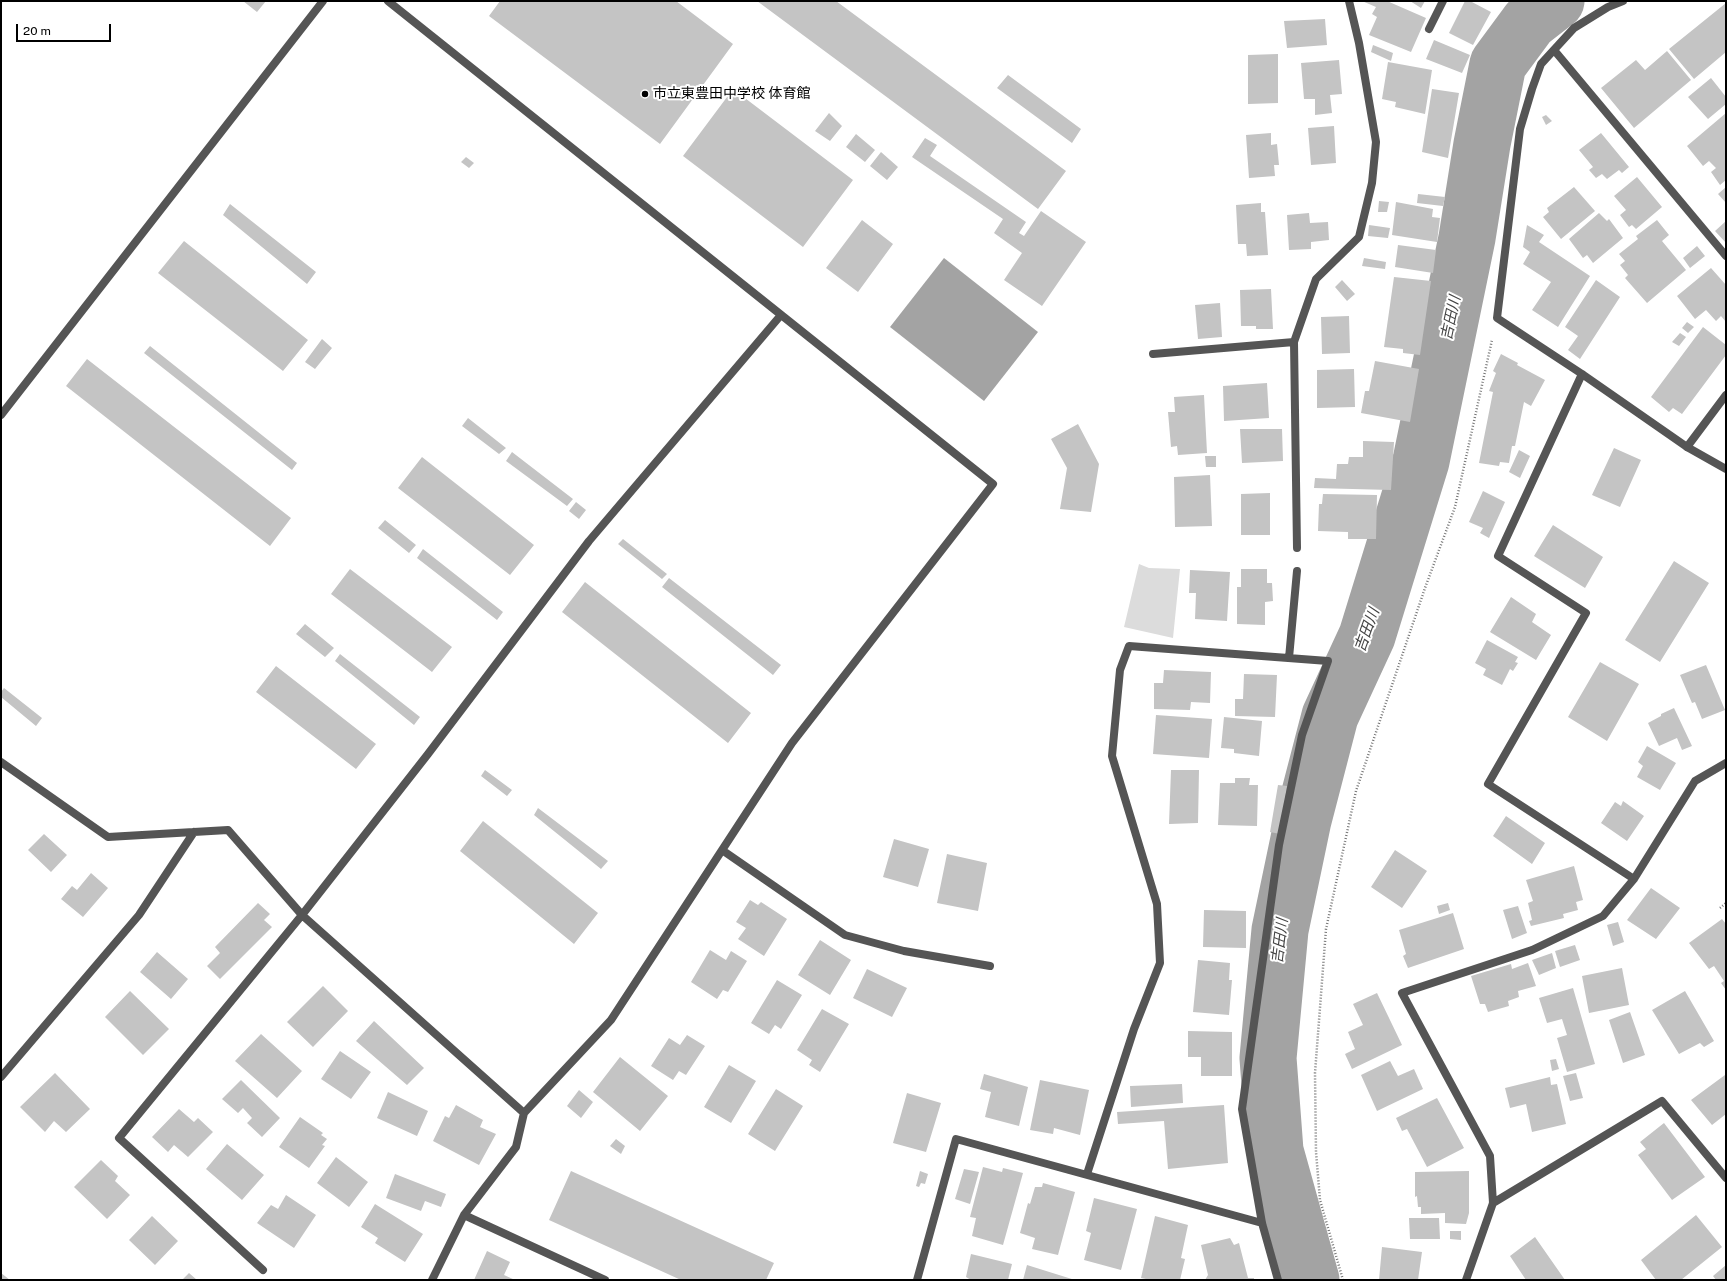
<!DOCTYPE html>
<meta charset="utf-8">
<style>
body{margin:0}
#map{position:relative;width:1727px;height:1281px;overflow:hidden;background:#fff;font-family:"Public Sans",sans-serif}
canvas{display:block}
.frame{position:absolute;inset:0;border:2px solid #000;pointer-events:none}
.scale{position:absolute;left:16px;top:24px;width:95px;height:18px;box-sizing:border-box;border:2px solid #000;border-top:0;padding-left:5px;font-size:12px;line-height:14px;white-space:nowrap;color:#000;-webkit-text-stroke:3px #fff;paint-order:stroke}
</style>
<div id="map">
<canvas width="1727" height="1281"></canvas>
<div class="frame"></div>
<div class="scale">20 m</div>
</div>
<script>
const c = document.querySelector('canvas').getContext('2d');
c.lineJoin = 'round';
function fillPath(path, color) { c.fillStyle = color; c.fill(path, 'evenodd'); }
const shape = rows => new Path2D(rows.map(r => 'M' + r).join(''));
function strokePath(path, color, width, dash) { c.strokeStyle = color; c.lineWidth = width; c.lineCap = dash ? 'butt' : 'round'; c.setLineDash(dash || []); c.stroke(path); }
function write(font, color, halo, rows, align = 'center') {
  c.font = font + ' "Public Sans","Noto Sans JP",sans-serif'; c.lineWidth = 4; c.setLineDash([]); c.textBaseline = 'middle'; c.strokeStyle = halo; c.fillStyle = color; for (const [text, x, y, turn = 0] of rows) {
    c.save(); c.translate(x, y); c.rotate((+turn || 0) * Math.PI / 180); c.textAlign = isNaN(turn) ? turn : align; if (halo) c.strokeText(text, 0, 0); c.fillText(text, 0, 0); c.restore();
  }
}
fillPath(shape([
 [1139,564,1149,568,1180,569,1173,638,1124,627]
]), '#dcdcdc');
fillPath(shape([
 [944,258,1038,332,984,401,890,327]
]), '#a3a3a3');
strokePath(shape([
 [1311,1280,1275,1151,1268,1058,1280,930,1303,820,1330,716,1367,636,1421,461,1467,238,1482,144,1498,64,1529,22,1556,1]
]), '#a3a3a3', 57);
fillPath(shape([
 [243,1,266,1,257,12],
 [500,1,676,1,733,44,660,144,489,16],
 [757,1,836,1,1066,171,1038,209],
 [1362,1,1387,1,1426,18,1411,52,1369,35,1377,17,1372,14,1376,7],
 [1410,1,1425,1,1421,8],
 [1465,1,1470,1,1491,12,1473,45,1449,33],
 [1726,3,1726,52,1694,79,1669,49],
 [1325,19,1327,45,1287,48,1284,21],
 [1434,40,1470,55,1462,73,1426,59],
 [1373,45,1393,53,1391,61,1371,52],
 [1667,51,1691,80,1634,128,1601,88,1636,60,1645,70],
 [1278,54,1278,103,1248,104,1248,55],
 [1339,60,1342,94,1330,95,1332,113,1315,115,1315,99,1304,99,1301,63],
 [1388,62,1432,70,1425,114,1395,107,1396,102,1382,99],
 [1008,75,1081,129,1072,143,997,88],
 [1711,78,1726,97,1726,104,1708,119,1688,97],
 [733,89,853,180,803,247,683,156],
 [1432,89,1459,93,1448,158,1422,152],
 [829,113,842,126,830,141,815,131],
 [1726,113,1726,180,1720,185,1711,172,1716,168,1709,161,1703,166,1687,146],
 [1546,115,1552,121,1546,125,1542,117],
 [1334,126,1336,163,1311,165,1308,128],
 [1271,133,1271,145,1277,144,1279,165,1274,165,1275,176,1249,178,1246,135],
 [1601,133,1629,167,1622,173,1619,170,1607,179,1602,174,1596,178,1589,170,1593,167,1579,150],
 [856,134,875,150,865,162,846,147],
 [925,138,937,145,930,156,1026,222,1019,233,1024,236,1041,211,1086,242,1042,306,1004,280,1022,253,994,233,1003,219,912,157],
 [881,152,898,167,887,180,870,166],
 [466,157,474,163,469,168,461,162],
 [1637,177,1662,207,1636,229,1632,225,1629,227,1620,215,1626,210,1614,196],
 [1574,187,1595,211,1561,239,1543,217,1549,212,1547,208],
 [1726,187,1726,203,1718,194],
 [1418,194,1445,197,1443,206,1417,203],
 [1379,201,1389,202,1387,212,1378,212],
 [1396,202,1433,209,1432,217,1440,218,1437,242,1392,235],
 [1261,203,1261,212,1265,212,1268,255,1247,256,1246,244,1238,244,1236,205],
 [230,204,316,272,307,284,223,215],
 [1309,213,1310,223,1328,222,1329,240,1311,242,1311,249,1289,250,1287,215],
 [1599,213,1607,221,1609,219,1623,238,1593,263,1587,255,1583,258,1569,239],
 [862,220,893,244,858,292,826,268],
 [1657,220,1669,235,1662,241,1686,270,1647,303,1625,278,1628,275,1620,265,1625,261,1619,254,1638,239,1636,236],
 [1726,221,1726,243,1715,231],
 [1369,225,1390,228,1388,238,1368,236],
 [1527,225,1544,235,1539,242,1590,276,1558,327,1532,310,1551,282,1523,264,1530,252,1523,247],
 [184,241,308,340,283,371,158,273],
 [1398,245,1436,250,1433,273,1395,267],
 [1697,246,1705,256,1690,268,1683,258],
 [1364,258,1386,262,1385,269,1362,266],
 [1711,268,1726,285,1726,322,1721,316,1716,321,1706,310,1695,319,1677,296],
 [1394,277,1431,281,1420,355,1403,353,1403,349,1384,347],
 [1342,280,1355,294,1347,301,1335,287],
 [1596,280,1620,297,1580,359,1568,350,1578,336,1565,327],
 [1271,289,1273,329,1256,329,1256,326,1241,326,1240,290],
 [1220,303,1222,337,1198,339,1195,305],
 [1349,316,1350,353,1322,354,1321,317],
 [1687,322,1694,327,1688,333,1682,328],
 [1703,327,1726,345,1726,355,1682,414,1673,408,1669,412,1651,397],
 [1680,333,1686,337,1679,346,1672,342],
 [322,339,332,348,315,369,305,362],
 [150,346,297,463,292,470,144,353],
 [1501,354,1518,363,1517,365,1545,380,1531,406,1524,402,1515,446,1512,446,1509,463,1500,462,1499,466,1479,463,1493,392,1489,391,1496,373,1493,371],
 [87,359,291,518,270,546,66,386],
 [1375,361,1419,369,1410,422,1361,413,1365,391,1369,391],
 [1354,369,1355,407,1317,408,1317,370],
 [1267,383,1269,418,1224,421,1223,386],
 [1204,395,1207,453,1178,455,1177,446,1171,447,1168,412,1175,412,1174,397],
 [468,418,506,448,499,454,462,426],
 [1078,424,1099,464,1091,512,1060,509,1067,468,1051,439],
 [1240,429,1282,429,1283,461,1242,463],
 [1363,441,1394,442,1391,490,1314,488,1315,478,1336,479,1337,464,1348,464,1349,457,1363,457],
 [1614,448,1641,460,1620,507,1592,495],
 [1519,450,1530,456,1520,478,1509,472],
 [512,452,573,499,567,506,506,461],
 [1205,456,1216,456,1216,467,1206,467],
 [422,457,534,545,510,575,398,488],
 [1210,475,1212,526,1175,527,1174,477],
 [1483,491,1505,502,1489,538,1480,533,1483,528,1469,522],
 [1270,493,1270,535,1241,535,1241,494],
 [1323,494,1377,495,1376,539,1348,539,1348,532,1318,531,1319,504,1322,504],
 [576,502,586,510,579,519,569,511],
 [385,520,416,545,409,553,378,528],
 [1553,525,1603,557,1585,588,1534,556],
 [623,539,667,574,662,579,618,544],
 [423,549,503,612,497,620,417,558],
 [1674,561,1709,583,1660,662,1625,640],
 [350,569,452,647,432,672,331,594],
 [1241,569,1267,569,1267,583,1272,583,1273,601,1265,602,1265,625,1237,624,1237,587,1241,587],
 [1190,570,1230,572,1227,621,1195,619,1196,593,1189,593],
 [669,578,781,665,773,675,662,587],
 [585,582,751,713,728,743,562,612],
 [1511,597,1536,614,1532,622,1551,635,1536,660,1490,632],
 [305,624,334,648,325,657,296,634],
 [1487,640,1518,657,1515,662,1518,663,1513,671,1510,669,1502,685,1483,675,1486,669,1475,663],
 [340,654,420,717,414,725,335,661],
 [1600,662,1639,684,1607,741,1568,717],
 [1706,665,1725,710,1702,719,1695,702,1692,703,1680,675],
 [276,666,376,744,356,769,256,692],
 [1164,670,1211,672,1210,703,1191,702,1190,710,1154,709,1154,683,1163,683],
 [1244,674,1277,675,1275,717,1235,716,1235,699,1243,699],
 [4,688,42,718,36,726,1,697,1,692],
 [1674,708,1692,746,1682,750,1677,738,1659,746,1648,723,1661,716,1661,714],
 [1156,715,1212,719,1209,758,1153,754],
 [1224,717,1262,721,1259,756,1234,753,1234,749,1221,748],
 [1647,746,1676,763,1660,790,1637,777,1643,766,1638,762],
 [485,770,512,790,507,796,481,776],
 [1171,770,1199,770,1198,823,1169,824],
 [1235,778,1250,778,1249,785,1258,785,1257,826,1218,825,1220,783,1235,783],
 [1278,785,1287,786,1280,834,1270,832],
 [1623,801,1644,816,1627,841,1601,823,1615,802,1621,806],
 [538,808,608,861,601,869,534,815],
 [1506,816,1545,843,1532,864,1493,836],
 [483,821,598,913,574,944,460,851],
 [44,834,67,855,51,872,28,850],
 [894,839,929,849,918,887,883,877],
 [1395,850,1427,871,1402,908,1371,887],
 [947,854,987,863,978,911,937,903],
 [1574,866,1583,900,1576,902,1578,910,1563,914,1564,918,1531,926,1529,921,1532,920,1528,903,1533,901,1526,880],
 [91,873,108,888,83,917,61,899,72,886,77,890],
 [1651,888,1680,908,1656,939,1627,920],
 [750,900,758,905,761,902,787,919,764,956,738,939,746,928,736,922],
 [258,903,270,914,264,920,272,927,220,979,207,966,220,953,215,947],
 [1448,903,1450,910,1439,914,1437,906],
 [1518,906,1527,933,1512,939,1503,910],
 [1204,910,1246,911,1246,948,1203,947],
 [1453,913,1464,949,1408,968,1403,956,1406,954,1399,930],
 [1722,919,1726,924,1726,990,1721,983,1724,981,1714,966,1709,969,1689,943],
 [1618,922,1624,942,1613,946,1607,925],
 [820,940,851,960,830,995,798,975],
 [1575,945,1580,960,1560,967,1555,951],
 [710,950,726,960,731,951,747,961,728,992,723,990,717,999,691,982],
 [157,952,188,979,171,999,140,972],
 [1552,953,1556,968,1539,975,1532,960],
 [1198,960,1230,963,1229,980,1232,980,1229,1015,1193,1012],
 [1528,963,1536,986,1518,991,1519,997,1508,1001,1509,1006,1488,1012,1485,1004,1480,1004,1471,976,1511,964,1512,969],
 [1622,968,1629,1005,1589,1013,1582,976],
 [867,969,907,988,892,1017,853,998],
 [777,980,802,995,781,1029,775,1025,769,1034,751,1023],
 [323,986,348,1011,313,1047,287,1022],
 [1573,988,1595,1064,1567,1072,1557,1038,1567,1035,1562,1019,1547,1023,1539,998],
 [130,991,169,1029,143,1055,105,1017],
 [1685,991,1714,1041,1704,1047,1700,1043,1679,1054,1652,1010],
 [1377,993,1402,1045,1352,1069,1345,1054,1355,1049,1348,1032,1363,1025,1353,1004],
 [822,1009,849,1024,820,1072,809,1065,812,1060,797,1050],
 [1630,1012,1645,1055,1623,1063,1609,1020],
 [374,1021,424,1068,407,1085,356,1041],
 [1188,1031,1232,1032,1232,1076,1201,1076,1201,1057,1188,1057],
 [261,1034,302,1071,277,1098,235,1061],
 [687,1035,705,1046,686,1075,679,1071,673,1080,651,1066,669,1038,680,1045],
 [340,1051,371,1072,351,1099,321,1079],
 [620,1057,668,1096,640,1131,593,1092],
 [1556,1059,1559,1069,1552,1071,1550,1060],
 [1390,1061,1398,1076,1414,1069,1423,1089,1377,1111,1361,1075],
 [729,1065,756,1081,731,1123,704,1107],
 [55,1073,90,1109,66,1132,54,1121,45,1132,20,1107],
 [1576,1073,1583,1098,1570,1101,1563,1076],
 [984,1074,1028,1087,1019,1126,985,1117,991,1092,980,1089],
 [1725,1075,1726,1077,1726,1114,1712,1125,1691,1100],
 [1550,1077,1551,1085,1557,1084,1566,1124,1532,1132,1526,1104,1510,1108,1505,1088],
 [241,1080,280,1118,262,1137,247,1123,252,1118,243,1108,238,1113,222,1099],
 [1040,1080,1089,1090,1080,1135,1054,1128,1053,1134,1030,1130],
 [1182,1084,1183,1103,1131,1107,1130,1086],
 [776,1089,803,1106,775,1151,748,1134],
 [579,1090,593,1102,581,1118,567,1106],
 [388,1092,428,1111,417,1136,377,1118],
 [907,1093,941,1103,926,1152,893,1143],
 [1437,1098,1464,1148,1427,1167,1407,1129,1402,1131,1396,1118],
 [456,1105,483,1120,480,1127,496,1134,479,1165,433,1141,445,1116,449,1118],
 [1224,1105,1228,1163,1168,1169,1164,1121,1118,1124,1117,1112],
 [179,1109,194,1122,198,1118,213,1132,188,1157,174,1145,168,1152,152,1137],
 [300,1117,323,1133,321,1135,327,1139,322,1145,325,1146,309,1168,279,1147],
 [1664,1123,1705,1177,1672,1200,1638,1155,1646,1149,1640,1142],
 [616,1139,625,1146,621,1154,610,1146],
 [227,1144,264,1175,242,1200,206,1169],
 [336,1157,368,1182,349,1207,317,1183],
 [101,1160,118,1176,115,1181,130,1195,107,1219,74,1187],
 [983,1167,1002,1172,1003,1168,1023,1173,1003,1245,972,1236,976,1218,970,1217],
 [964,1169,979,1172,970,1204,955,1199],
 [571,1171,774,1263,766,1280,681,1280,549,1220],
 [920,1171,928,1174,925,1184,921,1183,919,1187,916,1186],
 [1469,1171,1469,1213,1466,1224,1445,1223,1445,1213,1421,1214,1421,1207,1418,1207,1417,1196,1415,1197,1415,1172],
 [395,1174,446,1194,441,1207,425,1201,421,1211,386,1198],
 [1043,1183,1075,1192,1058,1255,1032,1249,1035,1238,1020,1233,1028,1203,1030,1204,1035,1187,1042,1187],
 [286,1195,316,1215,294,1248,257,1223,271,1205,278,1209],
 [1094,1198,1137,1209,1121,1270,1084,1260,1091,1233,1086,1231],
 [375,1204,423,1234,405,1262,375,1243,378,1238,361,1227],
 [1696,1215,1722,1247,1681,1280,1656,1280,1641,1260],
 [152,1216,178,1241,155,1265,129,1240],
 [1155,1216,1188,1225,1181,1258,1185,1259,1180,1280,1151,1280,1141,1278],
 [1409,1218,1439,1218,1440,1239,1410,1239],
 [1450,1231,1461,1231,1461,1240,1450,1239],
 [1535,1237,1565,1280,1526,1280,1510,1256],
 [1230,1238,1234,1245,1239,1243,1248,1278,1254,1278,1254,1280,1205,1280,1208,1275,1201,1245],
 [1382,1247,1422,1252,1418,1280,1379,1280],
 [487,1251,510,1262,504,1275,515,1280,474,1280],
 [971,1254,1012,1264,1008,1280,971,1280,966,1277],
 [1027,1265,1075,1280,1023,1280],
 [1726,1265,1726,1280,1716,1280,1713,1276],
 [1,1273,10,1280,1,1280],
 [189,1273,197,1280,182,1280]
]), '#c4c4c4');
strokePath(shape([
 [1720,908,1726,903],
 [1343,1280,1320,1200,1316,1152,1315,1073,1326,929,1356,791,1425,588,1455,507,1492,340]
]), '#777', 2.5, [1, 2]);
strokePath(shape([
 [388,1,993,484,792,743,611,1020,524,1113,516,1147,464,1215,432,1280],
 [1623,1,1608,7,1574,28,1541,64,1532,89,1520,129,1497,318,1582,374,1687,447,1726,469],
 [1429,29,1443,1],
 [1554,50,1726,256],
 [1153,354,1294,342],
 [1582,374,1498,556,1586,613,1488,784,1634,879],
 [1,415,323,1],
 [1297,548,1294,342,1316,279,1359,237,1372,183,1376,142,1359,43,1349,1],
 [1289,658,1297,571],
 [1,762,108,837,228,830,302,915,524,1113],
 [722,850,845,935,904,951,990,966],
 [1,1077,139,915,194,832],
 [1087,1174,1134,1029,1160,963,1157,904,1112,756,1120,670,1129,646,1328,661,1302,735,1279,845,1242,1109,1262,1223,1278,1280],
 [1493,1203,1662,1101,1726,1178],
 [464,1215,605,1280],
 [263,1270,119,1138,302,915,428,754,589,541,781,315],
 [917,1280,956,1139,1262,1223],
 [1466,1280,1493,1203,1490,1156,1402,993,1532,950,1603,916,1634,879,1695,781,1726,763]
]), '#555', 8);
strokePath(shape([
 [1687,447,1726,395]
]), '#555', 8);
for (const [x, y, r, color] of [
 [645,94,4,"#000"]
]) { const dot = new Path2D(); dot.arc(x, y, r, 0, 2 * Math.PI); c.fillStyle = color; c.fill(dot); strokePath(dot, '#fff', 1.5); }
write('14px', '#000', '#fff', [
 ["市立東豊田中学校 体育館",653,94]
], 'left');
write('italic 15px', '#444', '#fff', [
 ["吉田川",1451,318,-78],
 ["吉田川",1367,630,-70],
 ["吉田川",1280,941,-83]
]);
</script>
